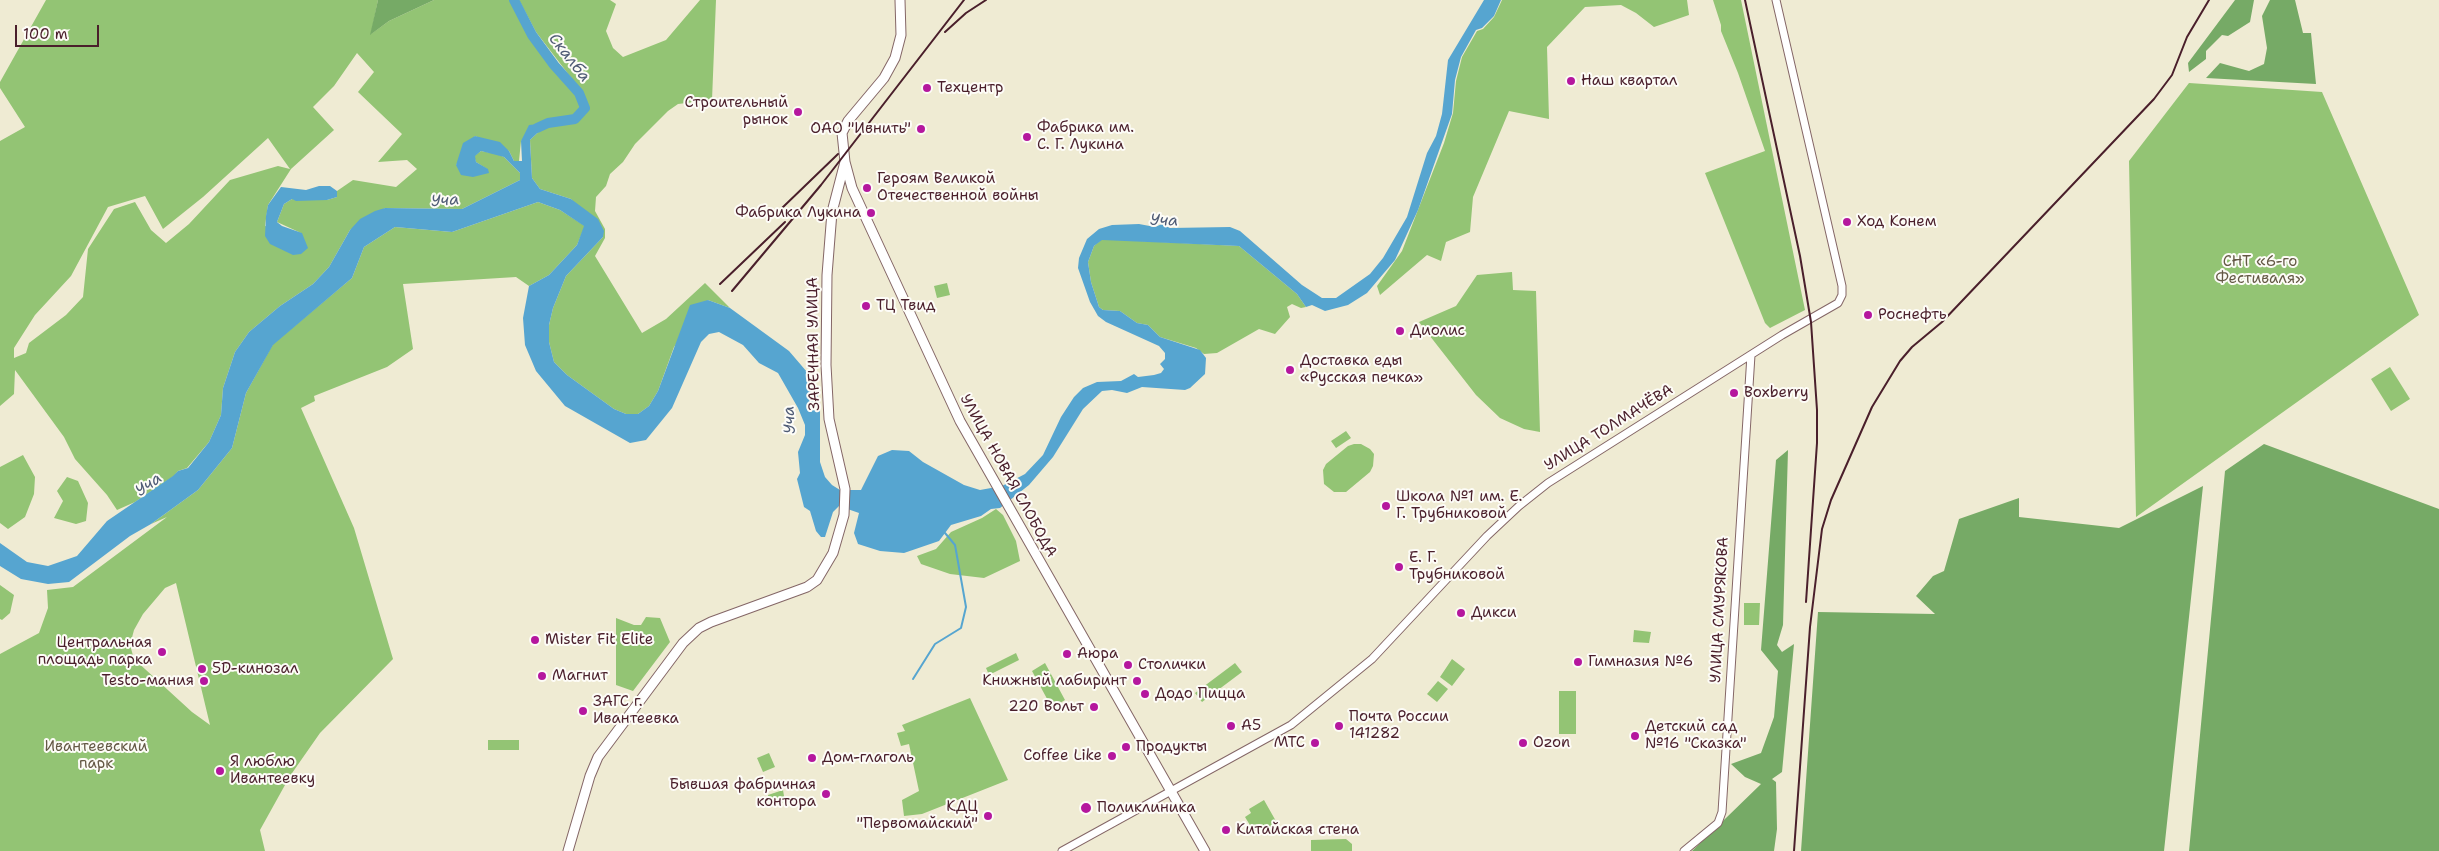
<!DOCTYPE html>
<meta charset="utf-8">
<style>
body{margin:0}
#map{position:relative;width:2439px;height:851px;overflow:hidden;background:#efebd3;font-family:"Shantell Sans",sans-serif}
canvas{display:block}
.scale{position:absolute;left:15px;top:25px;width:84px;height:22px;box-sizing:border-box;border:2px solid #4a1f2b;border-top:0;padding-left:6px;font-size:15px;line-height:18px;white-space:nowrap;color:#4a1f2b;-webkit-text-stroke:4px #fdfcf7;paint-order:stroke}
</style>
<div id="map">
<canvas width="2439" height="851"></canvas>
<div class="scale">100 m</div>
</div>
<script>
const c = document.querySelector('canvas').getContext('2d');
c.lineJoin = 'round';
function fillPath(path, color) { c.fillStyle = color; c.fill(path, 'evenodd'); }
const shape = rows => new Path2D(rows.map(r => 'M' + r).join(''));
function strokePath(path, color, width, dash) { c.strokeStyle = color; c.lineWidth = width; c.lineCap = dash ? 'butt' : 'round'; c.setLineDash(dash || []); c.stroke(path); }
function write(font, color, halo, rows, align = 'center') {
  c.font = font + ' "Shantell Sans",sans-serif'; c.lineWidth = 4; c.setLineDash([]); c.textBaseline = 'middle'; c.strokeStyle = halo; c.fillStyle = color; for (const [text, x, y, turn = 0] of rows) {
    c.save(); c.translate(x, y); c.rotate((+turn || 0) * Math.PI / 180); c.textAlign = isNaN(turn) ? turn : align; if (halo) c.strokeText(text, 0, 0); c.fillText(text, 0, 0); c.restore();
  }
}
fillPath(shape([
 [46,0,378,0,371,34,389,21,434,0,514,0,532,35,554,65,579,93,584,104,582,92,536,32,519,0,610,0,616,4,606,31,613,48,623,57,666,40,700,0,716,0,712,100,678,104,668,111,635,144,623,162,610,174,606,186,596,197,595,211,605,229,605,238,595,256,642,333,666,319,705,283,730,308,708,300,674,347,658,391,649,406,638,414,626,414,614,409,567,375,554,362,549,342,549,325,553,308,566,276,603,237,571,199,540,189,532,178,530,140,547,124,521,141,519,161,514,161,509,151,475,136,456,165,487,169,476,162,474,156,481,151,497,154,504,157,520,173,520,180,462,209,385,208,350,230,329,267,313,284,280,306,249,332,235,352,223,388,221,415,209,442,187,468,178,471,174,476,135,502,117,510,107,495,75,459,64,437,15,370,14,394,0,406,0,141,25,127,0,88,0,82],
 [357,53,374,72,358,92,402,134,378,162,407,160,417,169,396,187,353,180,337,191,337,197,327,200,292,199,284,204,277,222,301,233,265,226,268,205,291,169,334,130,313,107,334,86],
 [268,138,290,169,278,166,230,180,189,224,166,243,151,230,135,202,114,209,88,249,83,297,66,315,29,343,26,353,14,358,14,348,35,315,71,276,108,207,145,196,163,229,203,197],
 [1502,0,1687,0,1689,15,1654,27,1636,13,1621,5,1585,7,1547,47,1549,119,1509,111,1473,197,1470,232,1446,242,1441,261,1427,255,1380,295,1377,286,1402,251,1444,143,1453,113,1456,81,1462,57,1477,31,1483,29,1494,17],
 [1713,0,1741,0,1805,310,1770,328,1765,323,1705,173,1765,151,1738,73,1721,31,1721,25],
 [2189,83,2322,92,2419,315,2136,517,2129,161],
 [538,202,560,210,585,226,577,245,549,275,529,286,516,277,403,284,413,349,387,367,314,396,315,401,301,408,354,528,393,659,320,733,290,776,260,830,265,851,0,851,0,654,39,633,48,608,47,590,73,587,167,517,151,524,198,490,232,448,246,393,273,344,352,278,364,247,395,227,452,232],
 [176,583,210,725,192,712,134,659,130,645,134,630,143,614,165,588],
 [1102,239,1239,246,1297,294,1306,307,1301,308,1292,304,1287,307,1290,317,1275,334,1259,329,1217,353,1204,354,1196,348,1160,337,1148,325,1137,323,1120,311,1103,310,1099,307,1091,282,1088,262,1094,246],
 [1512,272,1513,290,1536,291,1540,432,1524,429,1500,418,1476,395,1419,322,1456,306,1477,275],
 [947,283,950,295,937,298,934,286],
 [2390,367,2410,399,2391,411,2371,379],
 [1346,431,1351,438,1336,448,1331,441],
 [1354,444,1361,444,1370,449,1374,454,1373,466,1370,472,1346,492,1334,492,1324,484,1323,470,1326,464,1348,446],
 [23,455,35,477,34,494,25,517,8,529,0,523,0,467],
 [67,477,78,481,88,503,86,521,76,524,54,518,63,501,57,491],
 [996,509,1003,515,1016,541,1020,561,984,578,950,574,921,564,917,556,936,549,951,532,982,518],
 [0,585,14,595,10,613,2,620,0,619],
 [1744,603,1760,603,1759,625,1744,625],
 [646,617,660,618,670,642,633,691,616,685,616,618,634,625,641,625],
 [1634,630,1651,632,1649,643,1633,642],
 [1016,653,1019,660,989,675,986,668],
 [1452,659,1465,669,1452,686,1440,677],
 [1045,663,1065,700,1052,708,1032,671],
 [1235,663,1242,672,1202,702,1195,693],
 [1438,681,1448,689,1437,702,1427,694],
 [1559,691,1576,691,1576,734,1559,734],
 [970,698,1008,780,922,814,904,816,902,800,919,791,909,744,901,746,897,733,905,731,902,725],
 [488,740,519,740,519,750,488,750],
 [769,753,775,767,763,772,757,758],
 [783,790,785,802,770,805,768,795],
 [1264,800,1277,823,1256,835,1245,817,1251,813,1249,809],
 [1346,839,1352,844,1352,851,1311,851,1311,840]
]), '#93c474');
fillPath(shape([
 [378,0,434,0,389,21,370,35],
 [2235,0,2254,0,2250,22,2228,36,2222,35,2206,51,2206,59,2189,72,2188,63],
 [2270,0,2295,0,2303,33,2311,33,2316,84,2206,78,2220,63,2249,71,2264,64,2267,48,2262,16],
 [2264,444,2439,509,2439,851,2189,851,2225,471],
 [1788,450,1783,625,1777,645,1782,652,1794,644,1782,772,1772,779,1776,782,1777,829,1774,851,1692,851,1761,784,1745,777,1731,764,1761,753,1774,717,1778,671,1761,650,1776,460],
 [2203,486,2164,851,1801,851,1818,612,1935,614,1916,596,1933,576,1944,571,1959,519,2019,498,2019,517,2119,528]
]), '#76aa66');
fillPath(shape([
 [1484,0,1501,0,1494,16,1482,28,1476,30,1461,57,1455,80,1452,114,1418,210,1395,260,1367,293,1348,305,1325,311,1312,305,1306,307,1297,294,1239,246,1102,240,1094,246,1088,262,1091,282,1099,307,1103,310,1120,311,1137,323,1148,325,1160,337,1200,350,1206,358,1205,374,1190,388,1185,390,1142,387,1127,393,1112,390,1102,391,1083,409,1053,457,1029,485,1000,508,991,509,981,516,951,525,939,541,904,553,880,551,858,544,854,533,859,513,839,506,833,512,825,537,821,537,816,531,810,511,804,507,797,479,800,473,798,452,805,435,805,425,798,408,778,373,759,363,743,345,719,332,709,334,701,342,672,408,646,440,630,443,565,406,536,371,525,345,523,318,529,286,549,275,577,245,584,226,560,210,538,202,452,232,395,227,364,247,352,278,273,345,246,393,232,448,198,490,151,524,130,536,69,582,48,584,21,579,0,566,0,543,27,562,48,566,77,556,107,521,173,476,178,471,188,468,209,442,221,415,223,388,235,352,249,332,280,306,313,284,329,267,350,230,360,219,375,211,385,208,462,209,520,180,520,173,504,157,481,151,475,156,476,162,488,169,489,173,473,177,461,175,456,165,463,143,475,136,500,142,509,151,514,161,522,161,521,141,529,125,548,123,530,140,532,178,540,189,571,199,598,219,604,231,603,237,566,276,553,308,549,325,549,342,554,362,567,375,614,409,626,414,638,414,649,406,658,391,690,305,708,300,730,308,789,351,813,379,820,405,820,462,825,477,832,485,840,490,861,490,878,456,892,450,909,451,923,462,964,485,980,490,1002,486,1025,474,1043,455,1061,417,1074,397,1083,388,1097,382,1121,381,1134,374,1138,377,1154,375,1161,373,1164,369,1160,364,1165,359,1165,353,1159,346,1106,322,1098,316,1090,302,1078,268,1079,258,1087,239,1099,229,1112,225,1139,224,1155,227,1162,224,1170,228,1230,227,1240,231,1302,285,1322,298,1336,298,1370,274,1383,258,1407,217,1427,153,1436,136,1442,114,1448,60],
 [319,186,330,186,337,191,337,197,327,200,296,201,292,199,284,204,277,222,282,226,302,233,308,248,301,254,293,255,270,244,265,236,266,216,268,205,281,187,306,190]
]), '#56a5d0');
strokePath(shape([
 [913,679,935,644,961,628,966,607,955,545,945,533]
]), '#56a5d0', 2);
strokePath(shape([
 [514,0,532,35,554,65,579,93,585,108,575,119,548,123,537,128]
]), '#56a5d0', 10);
const minor = shape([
 [1062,851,1291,725,1372,659,1487,536,1519,506,1548,483,1782,335,1838,303,1842,295,1842,286,1776,0],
 [1684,851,1718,823,1722,812,1751,355]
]);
const major = shape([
 [900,0,901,35,895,58,884,78,848,121,842,133,845,162,852,188,960,421,1205,851],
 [568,851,590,776,598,757,683,643,699,628,711,622,807,587,817,580,833,553,844,515,845,489,829,419,826,365,827,275,832,212,845,162]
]);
strokePath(minor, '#846666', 9);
strokePath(major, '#846666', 11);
strokePath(minor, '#fff', 7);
strokePath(major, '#fff', 9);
strokePath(shape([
 [1745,0,1800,256,1811,322,1817,410,1817,443,1806,602],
 [945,32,966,13,986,0],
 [781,209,838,154],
 [720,284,785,222],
 [732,291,821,185,964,0],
 [1794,851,1810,627,1822,529,1831,500,1872,407,1900,361,1912,347,1942,322,2154,99,2172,75,2187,37,2209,0]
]), '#4a1f2b', 2);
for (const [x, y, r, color] of [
 [1571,81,5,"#b5179e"],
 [927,88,5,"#b5179e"],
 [798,112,5,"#b5179e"],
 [921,129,5,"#b5179e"],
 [1027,137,5,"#b5179e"],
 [867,188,5,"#b5179e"],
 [871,213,5,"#b5179e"],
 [1847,222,5,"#b5179e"],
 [866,306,5,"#b5179e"],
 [1868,315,5,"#b5179e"],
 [1400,331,5,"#b5179e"],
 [1290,370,5,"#b5179e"],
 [1734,393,5,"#b5179e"],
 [1386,506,5,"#b5179e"],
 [1399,567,5,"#b5179e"],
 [1461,613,5,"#b5179e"],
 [535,640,5,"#b5179e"],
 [162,652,5,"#b5179e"],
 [1067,654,5,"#b5179e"],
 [1578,662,5,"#b5179e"],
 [1128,665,5,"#b5179e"],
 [202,669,5,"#b5179e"],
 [542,676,5,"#b5179e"],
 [204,681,5,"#b5179e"],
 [1137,681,5,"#b5179e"],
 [1145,694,5,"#b5179e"],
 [1094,707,5,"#b5179e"],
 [583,711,5,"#b5179e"],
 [1231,726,5,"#b5179e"],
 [1339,726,5,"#b5179e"],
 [1635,736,5,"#b5179e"],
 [1315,743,5,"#b5179e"],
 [1523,743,5,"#b5179e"],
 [1126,747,5,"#b5179e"],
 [1112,756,5,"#b5179e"],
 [812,758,5,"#b5179e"],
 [220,771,5,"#b5179e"],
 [826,794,5,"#b5179e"],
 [1086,808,6,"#b5179e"],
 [988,816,5,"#b5179e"],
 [1226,830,5,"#b5179e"]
]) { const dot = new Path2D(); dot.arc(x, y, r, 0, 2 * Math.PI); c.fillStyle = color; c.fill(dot); strokePath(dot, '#fdfcf7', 2); }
write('15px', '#4a1f2b', '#fdfcf7', [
 ["Наш квартал",1581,81],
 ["Техцентр",937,88],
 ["Строительный",788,103,"right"],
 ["рынок",788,120,"right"],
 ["Фабрика им.",1037,128],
 ["С. Г. Лукина",1037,145],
 ["ОАО \"Ивнить\"",911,129,"right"],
 ["Героям Великой",877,179],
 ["Отечественной войны",877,196],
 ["Фабрика Лукина",861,213,"right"],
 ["Ход Конем",1857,222],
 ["ТЦ Твид",876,306],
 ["Роснефть",1878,315],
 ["Диолис",1410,331],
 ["Доставка еды",1300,361],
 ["«Русская печка»",1300,378],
 ["Boxberry",1744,393],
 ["Школа №1 им. Е.",1396,497],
 ["Г. Трубниковой",1396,514],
 ["Е. Г.",1409,558],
 ["Трубниковой",1409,575],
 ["Дикси",1471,613],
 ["Mister Fit Elite",545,640],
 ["Центральная",152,643,"right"],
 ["площадь парка",152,660,"right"],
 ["Аюра",1077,654],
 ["Гимназия №6",1588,662],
 ["Столички",1138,665],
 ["5D-кинозал",212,669],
 ["Магнит",552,676],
 ["Testo-мания",194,681,"right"],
 ["Книжный лабиринт",1127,681,"right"],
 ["Додо Пицца",1155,694],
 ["ЗАГС г.",593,702],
 ["Ивантеевка",593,719],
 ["220 Вольт",1084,707,"right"],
 ["Почта России",1349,717],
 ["141282",1349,734],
 ["А5",1241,726],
 ["Детский сад",1645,727],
 ["№16 \"Сказка\"",1645,744],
 ["МТС",1305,743,"right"],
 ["Ozon",1533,743],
 ["Продукты",1136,747],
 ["Coffee Like",1102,756,"right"],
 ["Дом-глаголь",822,758],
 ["Я люблю",230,762],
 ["Ивантеевку",230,779],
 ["Бывшая фабричная",816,785,"right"],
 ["контора",816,802,"right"],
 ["КДЦ",978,807,"right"],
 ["\"Первомайский\"",978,824,"right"],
 ["Поликлиника",1097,808],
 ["Китайская стена",1236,830]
], 'left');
write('15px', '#645945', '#fdfcf7', [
 ["СНТ «6-го",2260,262],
 ["Фестиваля»",2260,279],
 ["Ивантеевский",96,747],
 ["парк",96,764]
]);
write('15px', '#4a1f2b', '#fdfcf7', [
 ["ЗАРЕЧНАЯ УЛИЦА",814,344,-91],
 ["УЛИЦА ТОЛМАЧЁВА",1609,428,-32],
 ["УЛИЦА НОВАЯ СЛОБОДА",1008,476,61],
 ["УЛИЦА СМУРЯКОВА",1720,610,-87]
]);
write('italic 16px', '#4f5b75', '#fdfcf7', [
 ["Скалба",569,58,52],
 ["Уча",445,201,-4],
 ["Уча",1164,221,2],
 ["Уча",790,420,-93],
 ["Уча",149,485,-36]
]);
</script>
